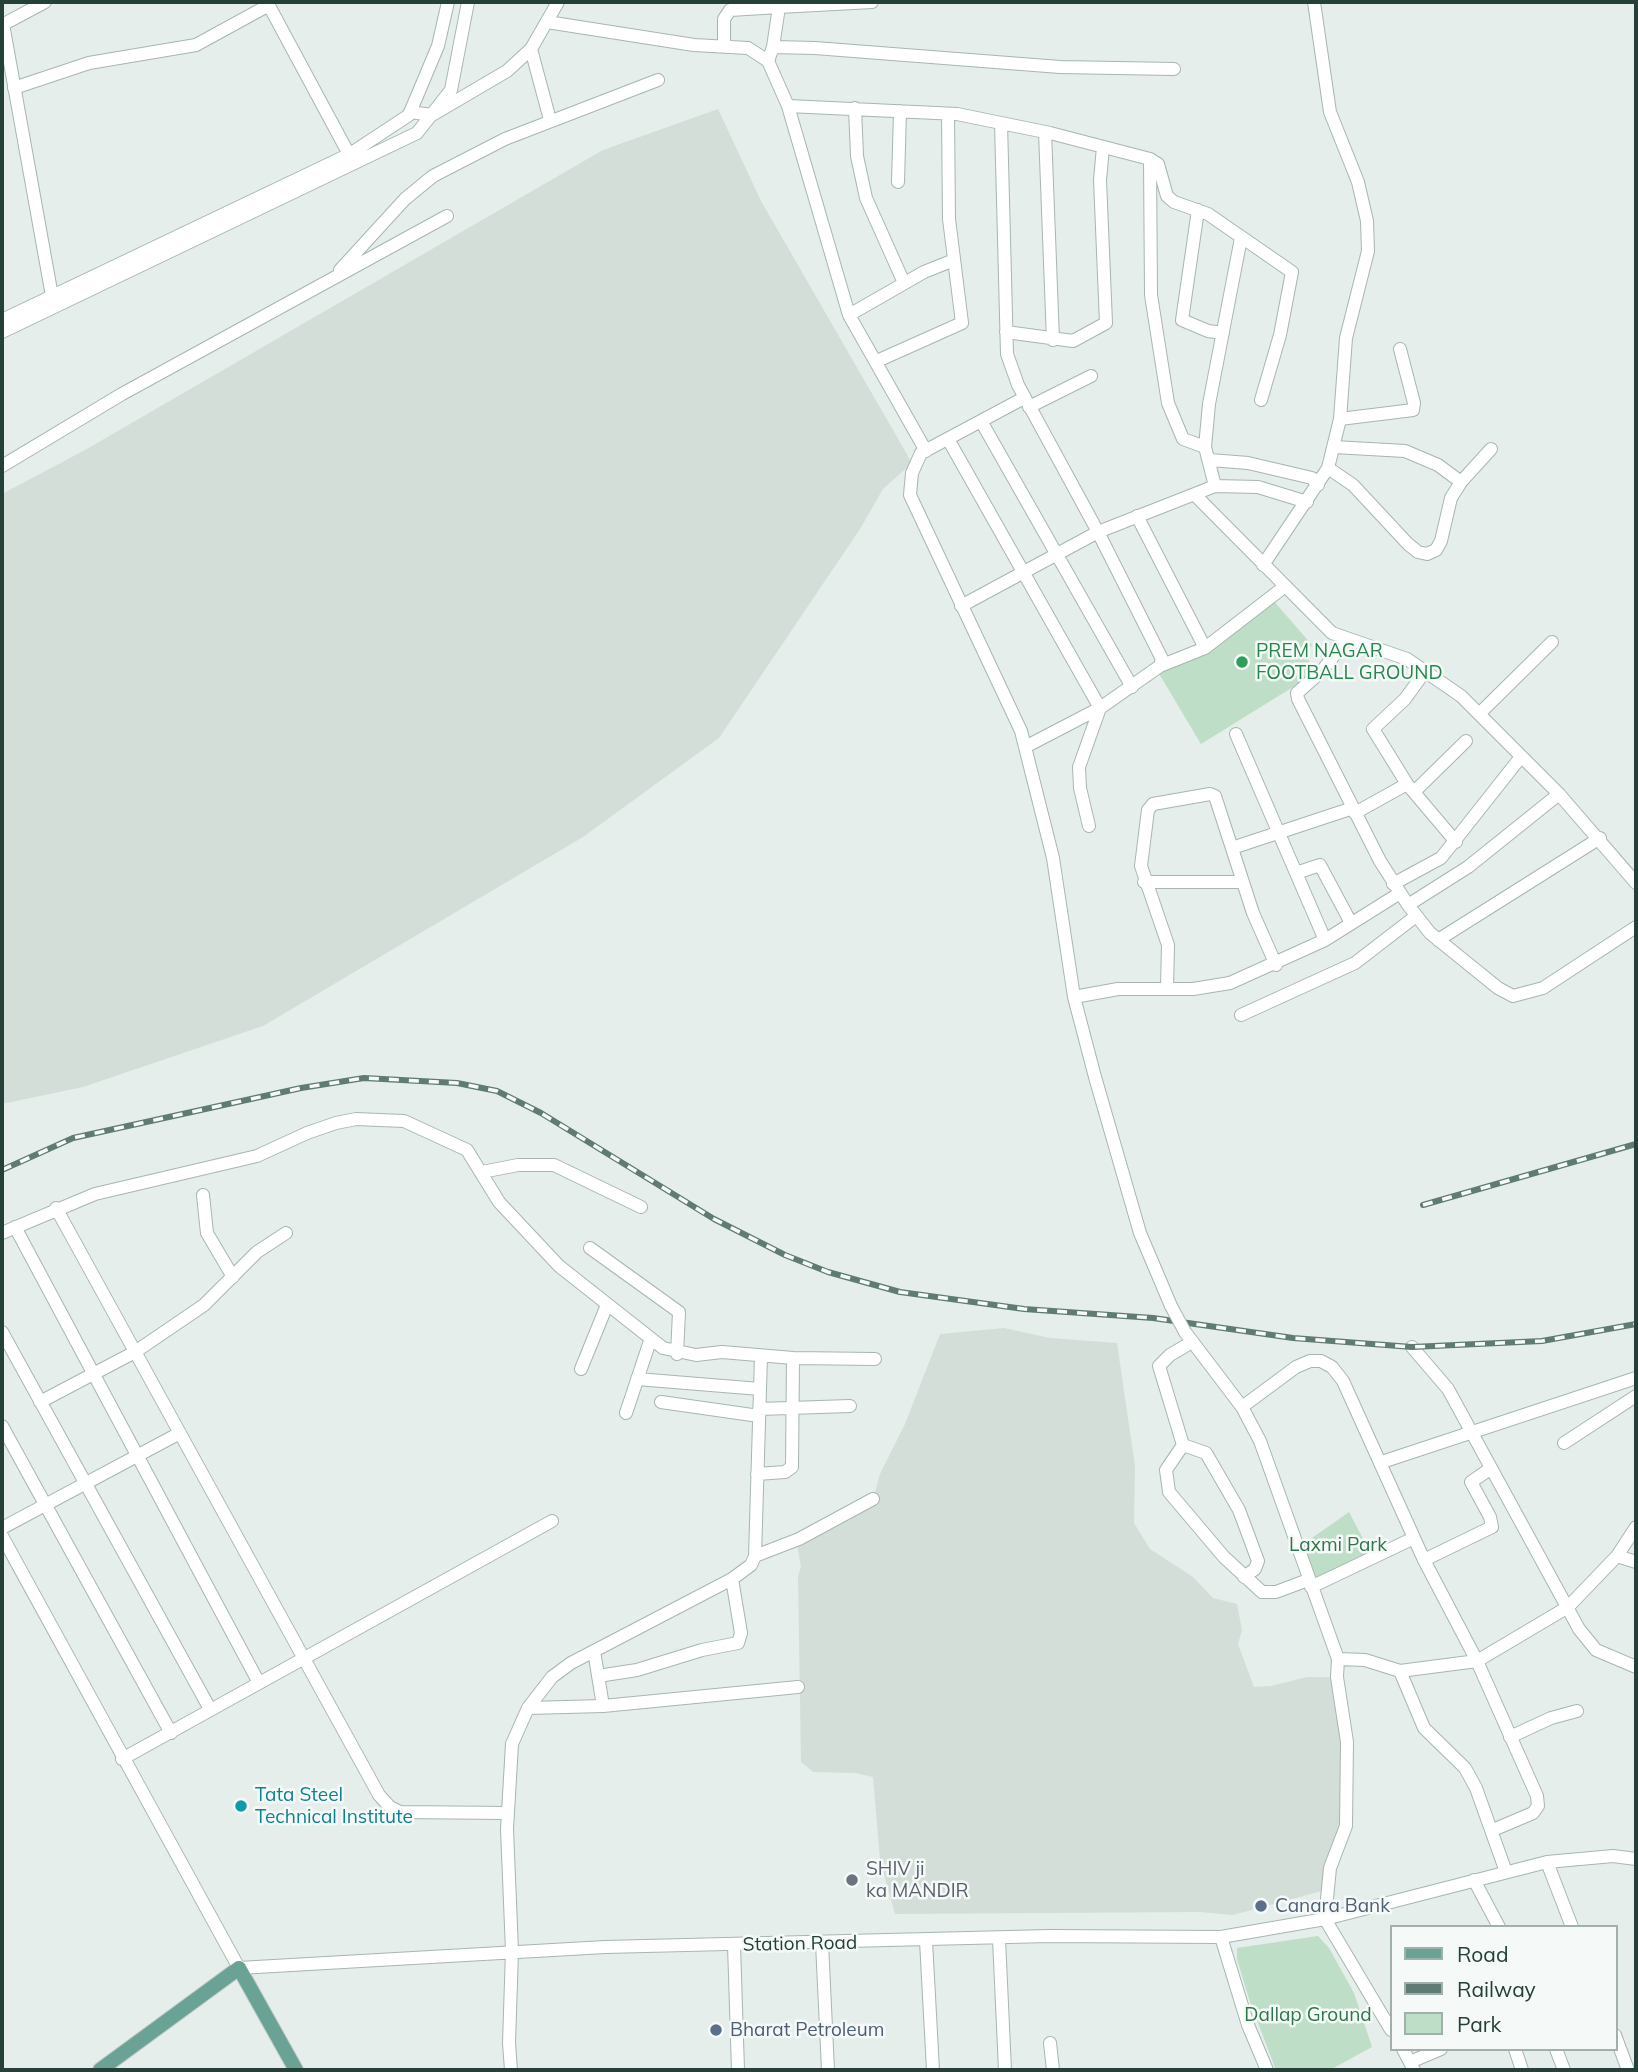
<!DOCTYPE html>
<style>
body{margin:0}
#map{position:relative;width:1638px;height:2072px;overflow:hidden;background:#e5eeea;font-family:Mulish,sans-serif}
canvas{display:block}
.frame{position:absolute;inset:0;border:4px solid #244038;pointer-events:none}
.legend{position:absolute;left:1390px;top:1925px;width:228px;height:126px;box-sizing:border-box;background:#f5faf8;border:2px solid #a1b0ab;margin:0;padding:9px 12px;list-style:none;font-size:21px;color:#244038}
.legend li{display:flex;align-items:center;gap:14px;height:35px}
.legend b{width:35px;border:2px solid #a1b0ab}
</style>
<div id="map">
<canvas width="1638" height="2072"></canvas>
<div class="frame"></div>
<ul class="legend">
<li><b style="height:9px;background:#6aa395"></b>Road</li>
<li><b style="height:9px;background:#5f7b73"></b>Railway</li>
<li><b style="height:19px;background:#bedec7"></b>Park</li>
</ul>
</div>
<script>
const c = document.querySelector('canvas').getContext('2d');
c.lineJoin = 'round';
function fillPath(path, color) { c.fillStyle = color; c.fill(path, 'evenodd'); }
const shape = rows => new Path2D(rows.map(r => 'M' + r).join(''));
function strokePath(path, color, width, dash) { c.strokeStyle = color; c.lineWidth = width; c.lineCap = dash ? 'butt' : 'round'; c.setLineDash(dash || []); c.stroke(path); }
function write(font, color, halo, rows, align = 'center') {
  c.font = font + ' Mulish,sans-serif'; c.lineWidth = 5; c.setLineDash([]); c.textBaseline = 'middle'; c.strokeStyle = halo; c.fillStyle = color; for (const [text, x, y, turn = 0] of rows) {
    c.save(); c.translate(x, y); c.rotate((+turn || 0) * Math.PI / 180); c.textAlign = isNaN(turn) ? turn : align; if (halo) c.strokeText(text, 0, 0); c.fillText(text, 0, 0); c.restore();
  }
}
fillPath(shape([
 [718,109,761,201,912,463,883,489,860,529,719,738,583,837,263,1026,83,1087,2,1104,2,494,85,450,603,150],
 [1004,1328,1050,1338,1117,1343,1135,1466,1134,1523,1150,1549,1193,1577,1213,1598,1237,1604,1242,1630,1238,1644,1254,1687,1271,1686,1307,1677,1337,1677,1347,1802,1327,1886,1322,1891,1233,1915,1200,1912,895,1914,880,1860,873,1777,855,1773,813,1772,801,1762,798,1576,801,1567,796,1538,874,1496,880,1474,905,1424,940,1334]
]), '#d3ded9');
fillPath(shape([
 [1272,599,1312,645,1306,652,1314,674,1201,744,1158,672],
 [1349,1512,1370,1552,1312,1580,1299,1547],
 [1318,1936,1329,1948,1354,1993,1372,2047,1330,2070,1276,2070,1250,2002,1237,1959,1237,1948]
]), '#bedec7');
const minor = shape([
 [267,2,352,160],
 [547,22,694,45,748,48,768,61,788,106,849,315,926,451],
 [3,24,52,296],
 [2,25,45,2],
 [724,45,724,19,730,10,779,7],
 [773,47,779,7,872,2],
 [531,49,550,120],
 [768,61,773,47,815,48,1060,67,1174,69],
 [14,88,89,63,196,45,269,5],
 [788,106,957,114,1050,133,1150,159,1158,164,1167,196,1174,202,1208,214,1292,272,1280,335,1261,400],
 [855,108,857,156,866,198,904,283],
 [410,112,432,115,507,71,531,49,558,2],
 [1001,123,1007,354,1018,385,1098,532,1162,659,1160,666,1100,708,1025,747],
 [1045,132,1053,340],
 [1150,159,1151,295,1168,403,1183,439,1205,447,1215,486],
 [898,182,900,111],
 [1198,210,1182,320,1208,331,1223,333],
 [340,270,405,199,433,176,505,139,658,80],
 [849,315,924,272,954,260],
 [2,320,350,154,409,115,438,46,448,2],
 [2,332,417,133,451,90,468,2],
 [1006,332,1073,341,1106,323,1100,180,1103,147],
 [877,361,962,323,949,219,948,114],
 [1024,398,921,453,912,473,910,495,1021,731,1053,858,1074,997,1095,1077,1140,1233,1171,1306],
 [1029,407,1091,376],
 [1340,419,1413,410,1414,403,1400,349],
 [981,421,1132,687],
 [948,439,1100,708,1079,767,1080,788,1089,826],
 [1205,447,1209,404,1241,238],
 [1334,447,1405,451,1438,465,1461,482],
 [1210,460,1248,463,1312,478,1318,485],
 [2,466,122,394,447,216],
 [1328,468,1353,485,1408,544,1418,552,1427,554,1436,550,1441,541,1451,498,1461,482,1491,449],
 [1195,495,1332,633,1407,659,1461,696,1559,794,1636,883],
 [1137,516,1205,648],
 [1263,565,1328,468,1340,419,1346,338,1368,251,1367,221,1358,182,1330,112,1314,2],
 [961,606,1098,532,1215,486,1258,487,1307,502],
 [1346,640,1322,671,1297,693,1298,699,1380,861,1408,905,1430,933,1498,988,1513,996,1543,988,1636,927],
 [1160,666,1205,648,1284,587],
 [1426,670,1405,699,1373,729,1407,784,1456,842],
 [1479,714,1552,642],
 [1236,734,1325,940],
 [1414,792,1466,741],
 [1355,813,1407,784],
 [1232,848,1353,808],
 [1296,873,1320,865,1351,923],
 [1144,882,1243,882],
 [1393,884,1441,858,1520,758],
 [1408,905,1468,867,1559,794],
 [1438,940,1600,838],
 [1167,988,1168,945,1141,866,1148,810,1153,804,1210,794,1215,796,1253,913,1276,965],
 [1074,997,1118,989,1193,989,1230,983,1325,940,1400,893],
 [1241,1015,1355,963,1416,916],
 [482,1172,518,1165,554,1165,641,1207],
 [203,1195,207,1233,233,1277],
 [56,1208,379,1795,390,1807,400,1812,507,1813],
 [15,1227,259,1683],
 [2,1233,95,1194,257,1156,307,1133,336,1123,356,1119,404,1121,467,1150,499,1202,559,1266,663,1348,696,1355,722,1352,793,1358,875,1359],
 [590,1248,679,1312,677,1354],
 [2,1332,210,1709],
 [1185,1332,1242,1407,1260,1441,1338,1659,1337,1677,1347,1742,1346,1826,1330,1868,1325,1919,1391,2030],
 [1192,1342,1170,1355,1159,1366,1183,1445,1166,1470,1169,1492,1224,1557,1262,1592,1276,1592,1308,1580],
 [1412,1347,1448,1389,1579,1629,1596,1650,1636,1667],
 [581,1369,607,1305],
 [637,1379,760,1389],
 [40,1402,135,1352,204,1305,257,1252,286,1233],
 [661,1402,759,1416],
 [1242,1407,1296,1367,1310,1361,1321,1361,1332,1367,1343,1381,1424,1560,1477,1661,1537,1796,1538,1806,1533,1813,1493,1830],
 [759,1409,850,1406],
 [626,1413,650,1341],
 [2,1426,171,1733],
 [1564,1443,1636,1396],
 [1183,1445,1206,1453,1239,1510,1258,1561,1255,1569,1244,1577],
 [1382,1462,1636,1378],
 [757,1474,785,1472,792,1467,793,1358],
 [2,1528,178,1434],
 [2,1536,239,1968,605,1947,1049,1936,1221,1937,1248,2025,1267,2070],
 [755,1556,799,1539,873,1499],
 [1617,1556,1636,1562],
 [1424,1560,1492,1527,1490,1517,1471,1482,1490,1469],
 [1311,1587,1414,1538],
 [594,1651,603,1706],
 [1338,1659,1365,1660,1400,1671,1424,1728,1465,1768,1476,1788,1506,1872],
 [1400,1671,1477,1661,1568,1607,1617,1556,1636,1527],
 [598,1676,637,1670,702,1650,738,1643,741,1633,732,1579],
 [528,1708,603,1706,798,1687],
 [1510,1737,1551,1718,1577,1711],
 [122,1759,552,1521],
 [1547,1862,1572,1927],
 [1474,1880,1499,1927],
 [1221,1937,1325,1919,1547,1862,1613,1856,1636,1859],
 [999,1939,1005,2070],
 [926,1941,933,2070],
 [822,1943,828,2070],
 [734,1945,738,2070],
 [1615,2035,1628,2070],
 [1050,2043,1053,2070],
 [1403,2049,1414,2070],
 [1515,2049,1522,2070],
 [1556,2049,1564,2070],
 [1410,2062,1441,2049],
 [511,2070,509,2043,512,1951,507,1829,512,1744,528,1708,552,1677,571,1663,732,1579,751,1565,755,1556,761,1356]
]);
const major = shape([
 [100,2070,239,1968,296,2070]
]);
strokePath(minor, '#a7b6b1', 14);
strokePath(major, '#c2cac7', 16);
strokePath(minor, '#fff', 12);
strokePath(major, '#6aa395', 14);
const rail = shape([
 [2,1170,73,1138,301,1088,364,1078,457,1083,497,1091,541,1113,714,1219,785,1255,828,1272,900,1292,1024,1309,1153,1318,1293,1338,1412,1347,1542,1341,1636,1324],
 [1423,1205,1636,1144]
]);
strokePath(rail, '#5f7b73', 6);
strokePath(rail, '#f5faf8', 3.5, [10]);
const minorBridge = shape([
 [1171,1306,1185,1332]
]);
strokePath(minorBridge, '#a7b6b1', 14, []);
strokePath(minorBridge, '#fff', 12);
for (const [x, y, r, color] of [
 [1242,662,7,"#2e9e5b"],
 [241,1806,7,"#0f9aa8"],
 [852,1880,7,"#6b7280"],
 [1261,1906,7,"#5c6f8a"],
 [716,2030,7,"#5c6f8a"]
]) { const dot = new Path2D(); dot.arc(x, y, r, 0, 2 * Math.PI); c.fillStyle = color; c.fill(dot); strokePath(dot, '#f5faf8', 2.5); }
write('19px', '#27864d', '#f5faf8', [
 ["PREM NAGAR",1256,651],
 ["FOOTBALL GROUND",1256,673]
], 'left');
write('19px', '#2e764b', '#f5faf8', [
 ["Laxmi Park",1338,1545],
 ["Dallap Ground",1308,2015]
]);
write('19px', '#0d838f', '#f5faf8', [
 ["Tata Steel",255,1795],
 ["Technical Institute",255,1817]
], 'left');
write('19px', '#5b616d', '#f5faf8', [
 ["SHIV ji",866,1869],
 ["ka MANDIR",866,1891]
], 'left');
write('19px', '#4e5e75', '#f5faf8', [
 ["Canara Bank",1275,1906],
 ["Bharat Petroleum",730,2030]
], 'left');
write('19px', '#244038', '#f5faf8', [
 ["Station Road",800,1944,-1]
]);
</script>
